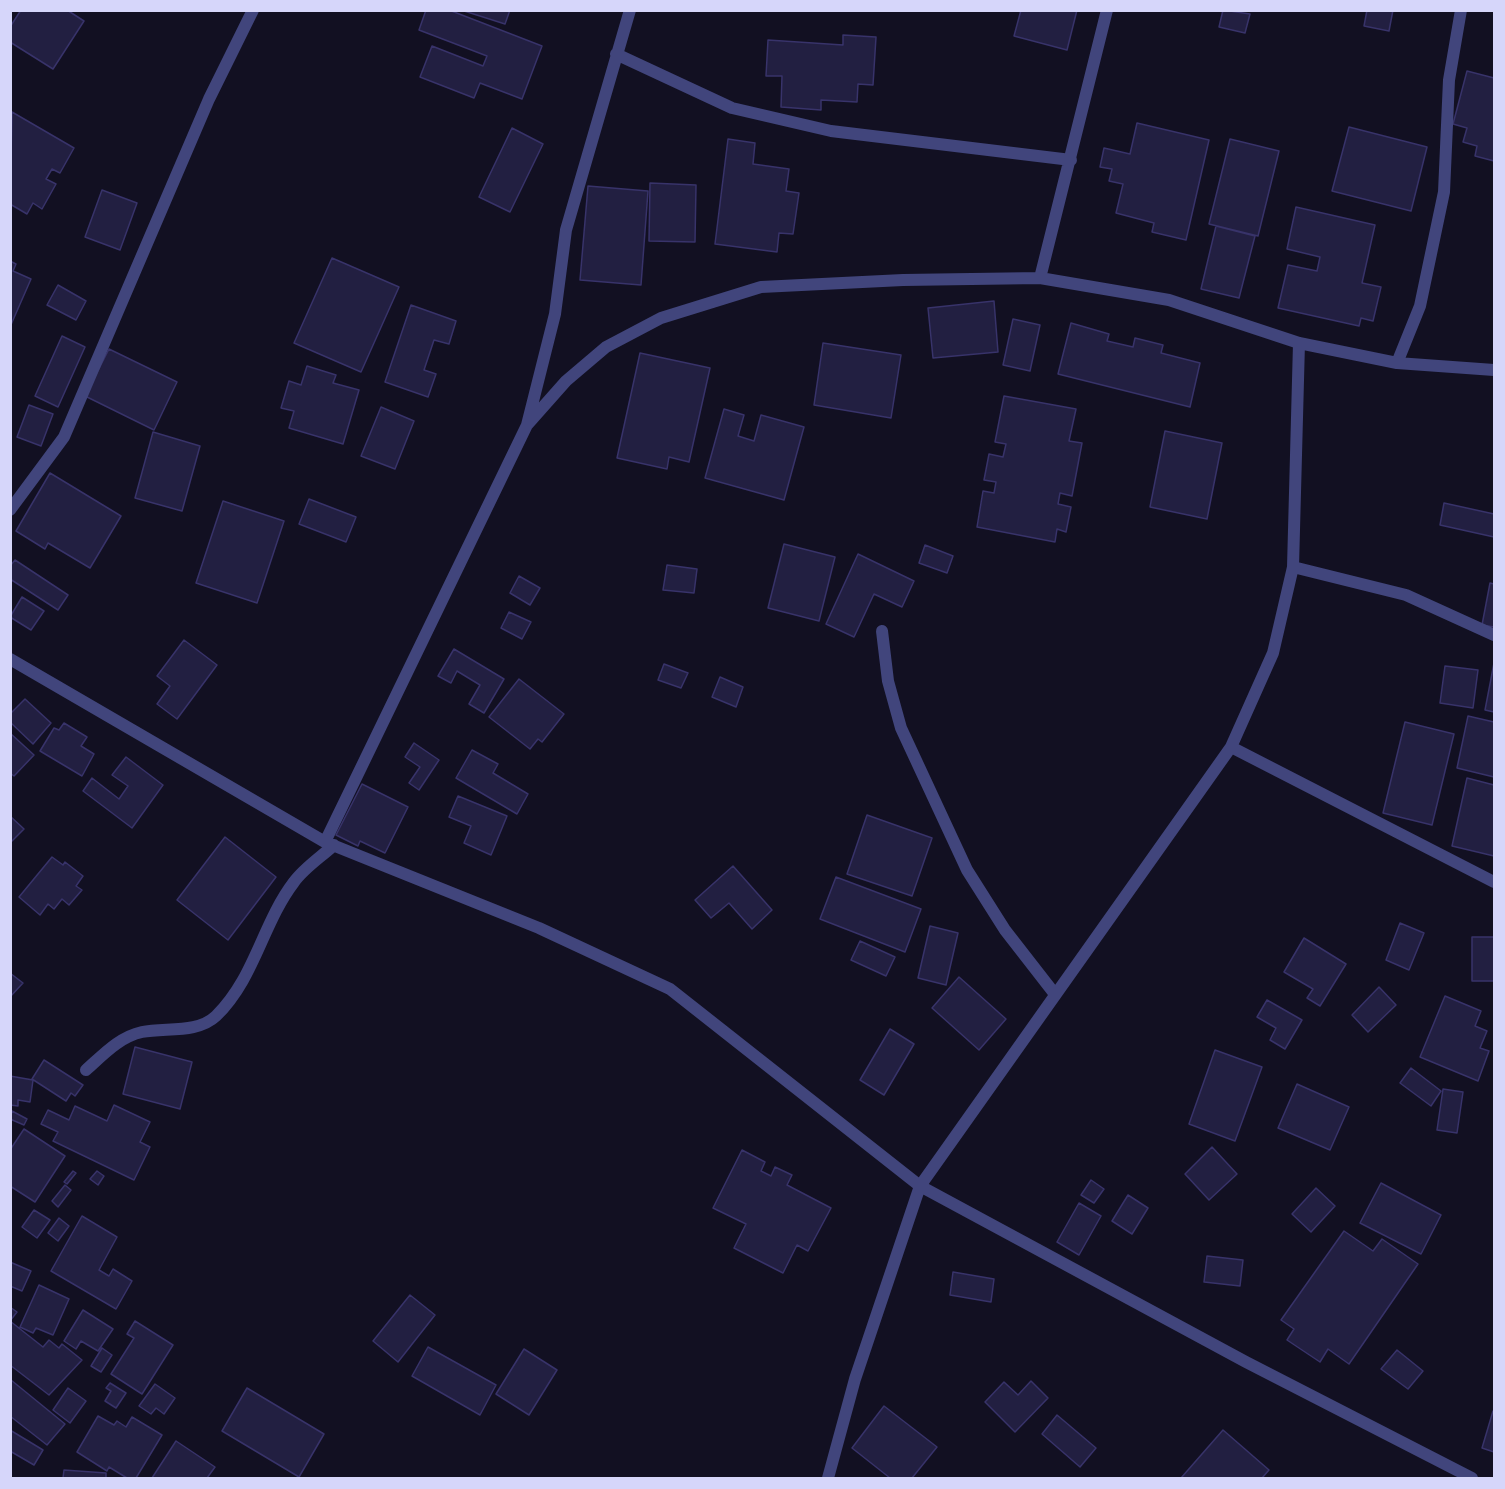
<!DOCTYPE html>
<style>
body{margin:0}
#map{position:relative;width:1505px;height:1489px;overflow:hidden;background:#121022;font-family:"Noto Sans",sans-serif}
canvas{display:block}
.frame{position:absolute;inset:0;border:12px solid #d6d6fa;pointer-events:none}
</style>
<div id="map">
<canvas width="1505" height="1489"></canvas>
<div class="frame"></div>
</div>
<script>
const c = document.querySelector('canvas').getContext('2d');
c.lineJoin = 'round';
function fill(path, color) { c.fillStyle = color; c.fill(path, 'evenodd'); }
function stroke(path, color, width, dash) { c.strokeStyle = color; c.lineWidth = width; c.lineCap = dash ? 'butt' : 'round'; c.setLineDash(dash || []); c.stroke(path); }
const building = new Path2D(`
 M21,10H67L84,21L53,69L10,42V27Z
 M426,10H449L542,46L522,99L480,83L474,98L420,77L432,46L483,66L487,56L419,30Z
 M461,10H510L505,24Z
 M1021,10H1077L1067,50L1014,36Z
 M1223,10L1250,14L1245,33L1219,27Z
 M1367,10H1393L1389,31L1364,26Z
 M843,35L876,37L873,85L858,84L857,102L821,100V110L781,107L782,76H766L768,40L843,45Z
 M1467,71L1494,78V161L1475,156L1477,146L1463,142L1467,128L1453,124Z
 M12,112L74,148L60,173L52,169L46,179L56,184L42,209L33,203L27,214L10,204Z
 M1137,123L1209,140L1186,240L1152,232L1154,223L1116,213L1123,184L1109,181L1112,169L1100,167L1104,148L1130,154Z
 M1349,127L1427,147L1411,211L1332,191Z
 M512,128L543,144L510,212L479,197Z
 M728,139L755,143L753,164L789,169L786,191L799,193L793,234L779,233L777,252L715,244Z
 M1230,139L1279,151L1258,236L1209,224Z
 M650,183L696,185L695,242L649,241Z
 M588,186L648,191L641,285L580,280Z
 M102,190L137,203L120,250L85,237Z
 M1296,207L1375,225L1362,283L1381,287L1373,321L1361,318L1359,326L1278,308L1288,265L1317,271L1320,257L1287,249Z
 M1216,226L1255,236L1239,298L1201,289Z
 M332,258L399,287L361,372L294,343Z
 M10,261L16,264L13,271L31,279L10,327Z
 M58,285L86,301L76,320L47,305Z
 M994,301L998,352L933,358L928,308Z
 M411,305L456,321L449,344L434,340L424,370L436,374L428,397L385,382Z
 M1013,319L1040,325L1030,371L1003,365Z
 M1071,323L1109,334L1107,341L1133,347L1135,338L1163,345L1161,353L1200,363L1190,407L1058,374Z
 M62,336L85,347L58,407L35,396Z
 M823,343L901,355L891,418L814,405Z
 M109,349L177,382L154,430L85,396Z
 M640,353L710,368L689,462L669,457L667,469L617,458Z
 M307,366L336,375L333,383L359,390L343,444L289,428L294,411L281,408L289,381L301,385Z
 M1004,396L1076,409L1069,441L1082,443L1072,496L1060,493L1058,504L1071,507L1066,532L1057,529L1055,542L977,527L983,491L994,493L996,482L984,480L989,454L1003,457L1006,444L995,442Z
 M29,405L53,414L41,446L17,437Z
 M381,407L414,421L395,469L361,456Z
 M724,409L744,415L738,436L754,441L761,415L804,427L784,500L705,478Z
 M1165,431L1222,443L1207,519L1150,507Z
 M153,432L200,446L182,511L135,498Z
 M50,473L121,516L90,568L48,543L45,549L16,531Z
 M309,499L356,517L346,542L299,524Z
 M223,501L284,521L257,603L196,583Z
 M1444,503L1494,514V537L1440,525Z
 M784,544L835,557L819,621L768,608Z
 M925,545L953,556L947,573L919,563Z
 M858,554L914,581L902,607L874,594L854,637L826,624Z
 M15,560L68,595L58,610L10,579V566Z
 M667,565L697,569L694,593L663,590Z
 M519,576L540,588L530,605L510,593Z
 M1490,583L1494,584V627L1482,625Z
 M22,597L44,611L31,630L10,617Z
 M509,612L531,622L522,639L501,628Z
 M184,640L217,665L177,719L157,704L170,686L157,676Z
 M454,649L504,679L484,713L469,704L480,685L457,671L451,683L438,676Z
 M1494,663V712L1485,710Z
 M664,664L688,673L681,688L658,680Z
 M1445,666L1478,670L1473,708L1440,703Z
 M720,677L743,687L736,707L712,697Z
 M519,679L564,714L542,742L538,739L530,749L489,717Z
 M25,699L51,723L33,744L10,722V714Z
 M1468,716L1494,722V777L1457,768Z
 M1405,722L1454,734L1432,825L1383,813Z
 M64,723L87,737L81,746L94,754L82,776L40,751L54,728L59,730Z
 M10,733L34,755L14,776L10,773Z
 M414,743L439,760L419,790L409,783L420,767L405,757Z
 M472,750L498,764L493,773L528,794L517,814L456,778Z
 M126,757L163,785L132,828L83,791L92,778L119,799L128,786L112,775Z
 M1467,778L1494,785V856L1452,846Z
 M362,784L408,807L385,853L360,841L358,846L336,835Z
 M458,796L507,816L491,855L464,843L471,826L449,817Z
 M867,815L932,838L912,896L847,874Z
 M10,816L24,829L10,843Z
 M225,837L276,877L228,940L177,900Z
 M52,857L63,865L65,862L83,876L76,886L82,890L69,905L62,899L54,909L48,904L40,915L19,897Z
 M733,866L772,910L752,929L729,903L711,918L695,900Z
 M836,877L921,909L905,952L820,919Z
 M1400,923L1424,933L1409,970L1386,960Z
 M930,926L958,933L946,985L918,978Z
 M1472,937H1494V981H1472Z
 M1304,938L1346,964L1320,1006L1307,998L1313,989L1284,972Z
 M860,941L895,957L886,976L851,960Z
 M10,973L23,983L10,997Z
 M959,977L1006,1019L979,1050L932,1008Z
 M1379,987L1396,1005L1368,1032L1352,1015Z
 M1445,996L1481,1011L1475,1026L1487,1031L1480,1048L1489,1051L1478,1081L1420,1057Z
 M1267,1000L1302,1020L1285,1049L1270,1040L1276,1028L1257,1017Z
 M890,1029L914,1044L884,1095L860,1080Z
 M135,1047L192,1062L180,1109L123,1094Z
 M1215,1050L1262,1067L1235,1141L1189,1124Z
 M44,1060L83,1085L75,1096L71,1093L66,1101L32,1079Z
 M1411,1068L1441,1091L1431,1106L1400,1083Z
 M10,1076L33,1080L30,1102L18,1100V1106L10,1105Z
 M1297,1084L1349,1107L1330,1150L1278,1128Z
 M1443,1089L1463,1092L1457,1133L1437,1130Z
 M114,1105L150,1122L140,1142L150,1147L134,1180L53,1141L58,1132L41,1124L48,1110L69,1120L75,1106L107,1121Z
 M12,1111L27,1119L24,1125L10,1119Z
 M24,1129L65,1156L35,1202L10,1186V1150Z
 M1212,1147L1237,1174L1209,1200L1185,1174Z
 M742,1150L765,1162L761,1171L771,1176L775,1167L792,1175L787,1185L831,1208L808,1251L797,1245L783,1273L734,1248L746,1224L713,1208Z
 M73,1171L76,1173L67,1184L64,1182Z
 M97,1171L104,1176L98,1185L90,1179Z
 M1091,1180L1104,1189L1094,1203L1081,1195Z
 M1381,1183L1441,1215L1421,1254L1360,1223Z
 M65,1185L71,1190L58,1207L52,1201Z
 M1316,1188L1335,1206L1311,1232L1292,1214Z
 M1128,1195L1148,1208L1132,1234L1112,1221Z
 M1079,1203L1101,1216L1079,1255L1057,1242Z
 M34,1210L50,1220L37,1238L22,1227Z
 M82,1216L117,1237L99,1270L109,1276L113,1269L132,1281L116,1309L51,1271Z
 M59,1218L69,1226L58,1241L48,1233Z
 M1344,1231L1373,1251L1382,1239L1418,1264L1349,1364L1328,1349L1320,1362L1287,1340L1294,1329L1281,1320Z
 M1207,1256L1243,1260L1240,1286L1204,1282Z
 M10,1262L31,1271L22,1291L10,1286Z
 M953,1272L994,1279L991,1302L950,1295Z
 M39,1285L69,1299L53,1335L36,1328L33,1333L20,1327Z
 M410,1295L435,1315L398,1362L373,1341Z
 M10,1307L17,1312L10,1321Z
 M83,1310L113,1329L98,1351L81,1341L76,1349L64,1341Z
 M10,1321L43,1347L49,1340L59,1348L62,1344L82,1360L49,1395L10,1365Z
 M135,1321L173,1345L142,1394L111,1374L134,1338L127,1334Z
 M428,1347L496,1385L480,1415L412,1376Z
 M102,1348L112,1355L101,1372L91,1366Z
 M524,1349L557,1370L529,1415L496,1394Z
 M1397,1350L1423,1371L1408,1389L1381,1369Z
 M11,1380L65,1424L47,1445L10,1416Z
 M1031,1381L1048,1398L1015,1432L985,1402L1004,1382L1018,1395Z
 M110,1383L126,1393L116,1408L105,1401L111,1391L106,1388Z
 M155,1384L175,1398L164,1414L156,1408L151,1414L139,1406Z
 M68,1388L86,1401L70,1423L53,1410Z
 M247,1388L324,1434L299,1477L222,1431Z
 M884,1406L937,1447L912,1478H890L852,1448Z
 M1493,1411H1494V1452L1482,1448Z
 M1057,1415L1096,1448L1080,1467L1042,1434Z
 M98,1416L114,1425L117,1421L126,1427L132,1417L162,1435L136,1478H127L109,1467L107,1471L77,1452Z
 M10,1430L43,1450L34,1465L10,1451Z
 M1223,1430L1269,1470L1262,1478H1181Z
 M176,1441L215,1467L207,1478H152Z
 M64,1470L106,1473V1478H63Z`);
fill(building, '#221f41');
stroke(building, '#38336a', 1.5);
stroke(new Path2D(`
 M616,54L732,108L831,131L1071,160
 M1040,278L1107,10
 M1397,363L1420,306L1444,192L1449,80L1461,10
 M527,425L566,381L606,347L661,318L761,287L903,280L1040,278L1169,300L1299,343L1397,363L1494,370
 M10,510L64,437L209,99L253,10
 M1293,567L1406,595L1494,635
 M882,631L888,681L901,728L967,870L1005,930L1054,993
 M10,659L325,842L539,928L670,989L920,1186L1246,1362L1472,1478
 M1231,747L1494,882
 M325,842L527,425L555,314L566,230L630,10
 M86,1070C103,1055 119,1037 142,1032C165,1027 197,1034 216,1016C255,978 262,924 294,882C304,868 321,857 334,845
 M828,1478L855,1379L920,1186L1231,747L1273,653L1293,567L1299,343`), '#41457c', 12);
</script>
